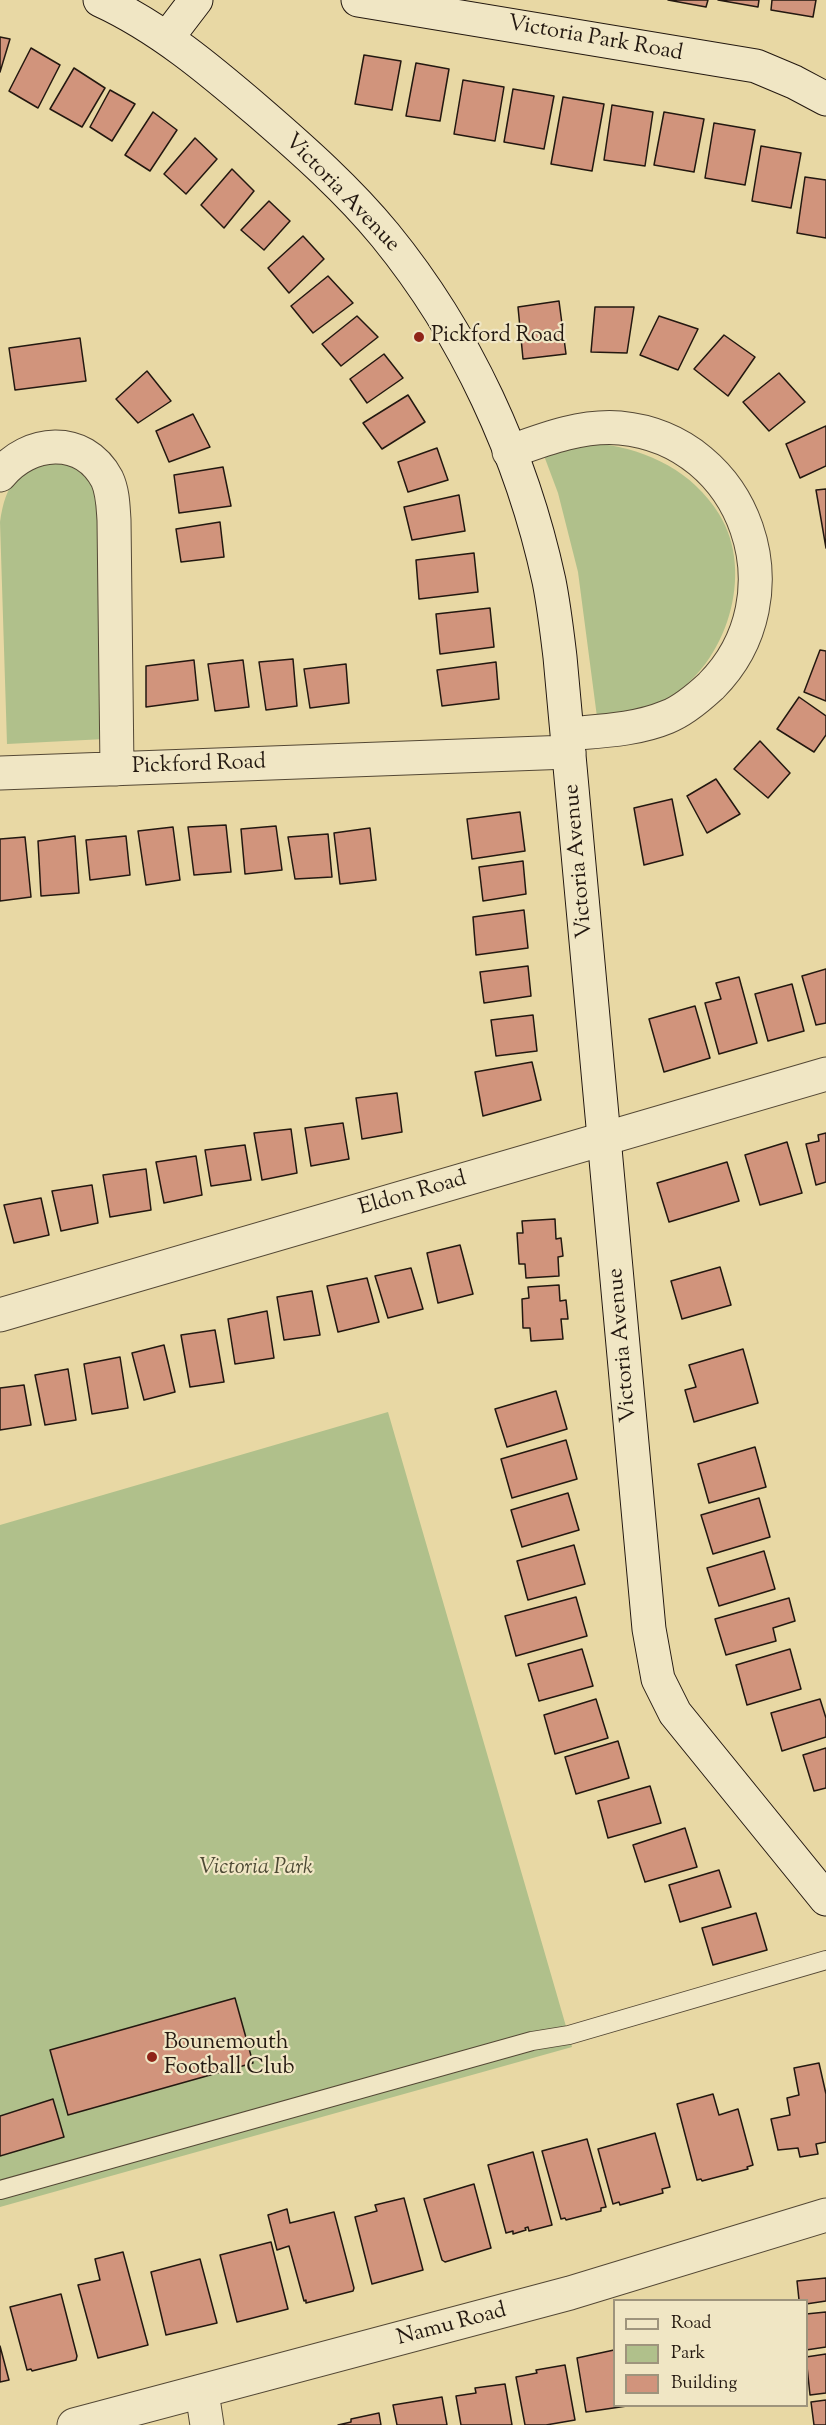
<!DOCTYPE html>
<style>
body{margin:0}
#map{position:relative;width:826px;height:2425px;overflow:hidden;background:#e8d8a4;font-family:"Sorts Mill Goudy",serif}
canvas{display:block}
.legend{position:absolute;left:613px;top:2299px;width:195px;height:108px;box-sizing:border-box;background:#f0e6c4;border:2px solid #9e947c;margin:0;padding:8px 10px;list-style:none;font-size:18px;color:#231810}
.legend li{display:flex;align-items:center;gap:12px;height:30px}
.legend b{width:30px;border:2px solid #9e947c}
</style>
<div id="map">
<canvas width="826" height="2425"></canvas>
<ul class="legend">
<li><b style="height:8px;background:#f0e6c4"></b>Road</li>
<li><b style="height:16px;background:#b0c08b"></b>Park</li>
<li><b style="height:16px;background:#d1947c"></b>Building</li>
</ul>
</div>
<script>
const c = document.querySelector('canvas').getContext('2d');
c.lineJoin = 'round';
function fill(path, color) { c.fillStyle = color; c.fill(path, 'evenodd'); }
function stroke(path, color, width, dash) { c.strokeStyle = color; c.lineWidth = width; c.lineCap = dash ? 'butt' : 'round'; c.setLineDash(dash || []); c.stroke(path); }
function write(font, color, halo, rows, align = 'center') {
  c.font = font + ' "Sorts Mill Goudy",serif'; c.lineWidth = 4.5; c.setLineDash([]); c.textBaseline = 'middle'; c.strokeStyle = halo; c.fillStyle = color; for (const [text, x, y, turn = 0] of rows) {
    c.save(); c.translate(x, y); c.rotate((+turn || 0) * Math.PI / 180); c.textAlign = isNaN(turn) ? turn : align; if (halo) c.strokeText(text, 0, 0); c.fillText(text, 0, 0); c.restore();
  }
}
fill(new Path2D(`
 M601,444C649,450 693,472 719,514C756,573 726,665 668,698C646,711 621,713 597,717L578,572L558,493L543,453L561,446Z
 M54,460L80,470L98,493L105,739L7,744L0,522C6,481 17,474 54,460Z
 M388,1412L572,2047L0,2207V1525Z`), '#b0c08b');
const building = new Path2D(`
 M668,0H708L706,7Z
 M718,0H759L758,7Z
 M772,0H816L813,17L771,10Z
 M0,37L10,39L0,72Z
 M31,48L60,65L38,108L9,91Z
 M364,55L401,61L392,110L355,104Z
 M416,63L449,69L440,121L406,116Z
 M74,68L105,88L82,127L50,109Z
 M463,80L504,87L495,141L454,134Z
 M513,89L554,96L544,149L504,142Z
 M110,90L135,104L112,141L90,127Z
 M563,97L604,104L592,171L551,164Z
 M612,105L653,112L645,166L604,160Z
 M153,112L177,130L150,171L125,155Z
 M664,112L704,119L694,172L654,165Z
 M714,123L755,130L745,185L705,178Z
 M195,138L217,159L186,194L164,174Z
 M761,146L801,153L791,208L752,201Z
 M232,169L254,191L224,228L201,205Z
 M805,177L826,180V238L797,233Z
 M269,201L290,221L264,250L241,230Z
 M303,236L324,259L289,293L268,268Z
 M328,276L353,303L313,333L291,306Z
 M559,301L566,354L523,359L518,307Z
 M595,307H634L627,353L591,352Z
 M357,316L378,337L341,366L322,344Z
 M659,316L698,329L678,370L640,355Z
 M724,335L755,357L728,396L694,369Z
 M80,338L86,381L15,390L9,348Z
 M384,354L403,378L367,403L350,379Z
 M147,371L171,401L138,423L116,399Z
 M779,373L805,402L769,431L743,402Z
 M408,395L425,422L382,449L363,423Z
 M193,414L210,447L169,462L156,431Z
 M826,426V466L800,478L786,444Z
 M437,448L448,480L408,492L398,462Z
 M223,467L231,506L179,513L174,475Z
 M826,489V548L816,490Z
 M459,495L465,531L412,540L404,507Z
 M220,522L224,557L181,562L176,529Z
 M474,553L478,592L419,599L416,560Z
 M490,608L494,647L440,654L436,614Z
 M820,650L826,651V701L804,692Z
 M293,659L297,706L266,710L259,662Z
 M194,660L198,700L146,707V666Z
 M243,660L249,707L215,711L208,664Z
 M496,662L499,699L442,706L437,670Z
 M346,664L349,703L310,708L304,669Z
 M799,697L826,716V735L814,752L777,729Z
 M760,741L790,773L768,798L734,769Z
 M716,779L740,814L707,833L687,796Z
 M672,799L683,855L644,865L634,808Z
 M520,812L525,851L472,859L467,819Z
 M226,825L231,872L194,875L188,827Z
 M276,826L282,870L245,874L241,829Z
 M173,827L180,880L146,885L138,831Z
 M370,828L376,880L340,884L334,833Z
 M328,834L332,877L295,879L288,837Z
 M75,836L79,893L41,896L38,841Z
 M126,836L130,875L90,880L86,840Z
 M25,837L31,897L0,901V839Z
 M523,861L526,894L483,901L479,867Z
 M524,910L528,948L476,955L473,917Z
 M528,966L531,996L484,1003L480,972Z
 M826,969V1023L816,1025L802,976Z
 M739,977L757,1043L719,1054L705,1003L721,999L716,983Z
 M792,984L804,1031L768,1041L755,994Z
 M695,1006L710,1058L664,1072L649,1019Z
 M533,1015L537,1051L496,1056L491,1020Z
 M532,1062L541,1100L483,1116L475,1072Z
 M397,1093L402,1132L362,1139L356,1098Z
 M343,1123L349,1159L311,1166L305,1128Z
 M291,1129L297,1173L262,1180L254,1133Z
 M826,1133V1182L816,1185L806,1144L819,1141L818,1135Z
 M787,1142L802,1193L760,1205L745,1155Z
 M245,1145L251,1180L211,1186L205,1150Z
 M196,1156L202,1195L164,1203L156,1162Z
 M727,1162L739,1201L669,1222L657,1183Z
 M146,1169L151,1210L110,1217L103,1175Z
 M92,1185L98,1223L61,1231L52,1191Z
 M41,1198L49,1235L14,1243L4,1205Z
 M555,1219L556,1239L561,1238L563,1256L558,1257L559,1276L526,1278L525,1264H519L517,1233H523L522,1221Z
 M460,1245L473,1294L438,1303L427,1253Z
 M720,1267L731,1305L682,1319L671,1281Z
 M411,1268L423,1309L388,1318L375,1276Z
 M367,1278L379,1322L338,1332L327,1286Z
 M559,1285L560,1301L566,1300L568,1319H561L563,1339L531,1341L530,1328H523L522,1299L529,1298L528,1287Z
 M312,1291L320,1335L284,1340L277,1297Z
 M267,1311L274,1358L235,1364L228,1319Z
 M215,1330L224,1382L190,1387L181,1335Z
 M164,1345L175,1392L144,1400L132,1353Z
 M743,1349L758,1403L694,1422L685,1390L696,1387L689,1365Z
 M120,1357L128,1408L92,1414L84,1364Z
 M68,1369L76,1420L45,1425L35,1375Z
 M24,1385L31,1425L0,1430V1388Z
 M556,1391L567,1429L507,1447L495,1409Z
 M566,1440L577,1479L512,1498L501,1459Z
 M755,1447L766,1487L709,1503L698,1464Z
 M568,1493L579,1530L522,1547L511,1510Z
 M759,1498L770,1537L713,1554L701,1515Z
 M574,1545L585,1584L528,1600L517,1561Z
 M764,1551L775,1589L719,1606L707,1568Z
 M576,1597L587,1636L516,1656L505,1616Z
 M789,1598L795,1621L773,1628L776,1641L726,1655L715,1619Z
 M582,1649L593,1686L539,1701L528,1664Z
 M790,1649L801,1689L747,1705L736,1665Z
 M596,1699L608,1738L555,1754L544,1715Z
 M820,1699L826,1718V1737L782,1751L771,1713Z
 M618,1741L629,1778L576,1794L565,1757Z
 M826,1748V1788L814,1791L803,1755Z
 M650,1786L661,1823L608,1838L598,1801Z
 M685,1828L697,1867L645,1882L633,1845Z
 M719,1870L731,1907L680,1922L669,1885Z
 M756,1913L767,1950L713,1965L702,1928Z
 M235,1998L253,2063L68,2115L50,2050Z
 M819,2063L826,2094V2142L816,2144L818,2154L800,2157L798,2148L778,2150L771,2119L790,2115L787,2098L799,2095L794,2068Z
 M713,2094L719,2115L738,2109L753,2165L747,2167L748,2169L702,2181L701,2179L697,2180L677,2104Z
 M53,2099L64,2137L0,2156V2116Z
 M655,2133L670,2187L662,2189L663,2193L620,2205L619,2202L613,2204L598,2149Z
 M587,2139L606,2207L601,2208V2211L566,2220L565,2218L561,2219L542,2151Z
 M533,2152L552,2225L529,2231L528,2227L525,2228L526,2230L513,2234V2231L506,2233L488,2165Z
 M474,2184L491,2248L445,2262L442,2260L424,2199Z
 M404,2198L423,2270L372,2284L355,2217L377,2211L375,2205Z
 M287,2209L290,2223L334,2212L354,2288L353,2291L306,2303V2300L304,2301L289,2246L277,2250L268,2215Z
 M271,2242L288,2309L237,2322L220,2255Z
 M123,2252L148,2345L98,2358L78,2285L100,2280L95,2259Z
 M200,2259L217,2323L166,2335L151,2272Z
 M826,2278V2301L806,2304V2300H799L797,2281Z
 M61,2294L77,2356L76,2360L32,2371L31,2369L27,2370L10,2307Z
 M826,2312V2347L806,2350V2314Z
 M0,2346L9,2380L0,2382Z
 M614,2350V2406H627L586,2412L577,2358Z
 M826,2354V2393L810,2395L806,2357Z
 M565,2365L575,2420L546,2425H525L516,2377L537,2373L536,2370Z
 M505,2384L512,2425H461L456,2396L476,2393L475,2388Z
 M442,2397L447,2425H397L393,2405Z
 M826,2400V2425H814L811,2402Z
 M379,2413L381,2425H338L351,2422V2419Z`);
fill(building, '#d1947c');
stroke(building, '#231810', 1.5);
const lane = new Path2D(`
 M0,2190L532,2041L569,2035L826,1960`);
const street = new Path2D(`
 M509,452C545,439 581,425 620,428C747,440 800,597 711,686C698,698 683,711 667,717C636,730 600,731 568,734
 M0,475C28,440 83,434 107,479C113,492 113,506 114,520L117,769
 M0,773L569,752
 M0,1315L826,1074
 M202,2392L207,2425
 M74,2425L570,2293L826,2215`);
const secondary = new Path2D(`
 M100,0C159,27 210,70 259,112C303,150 348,190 385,235C466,334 522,456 549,581C554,606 557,632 560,657L649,1629L658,1679L675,1713L826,1899
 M358,0L756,66L794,82L826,99
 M167,38L196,0`);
stroke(lane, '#544835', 20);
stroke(street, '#544835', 35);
stroke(secondary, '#231810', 35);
stroke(lane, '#f0e6c4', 18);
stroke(street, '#f0e6c4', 33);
stroke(secondary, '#f0e6c4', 33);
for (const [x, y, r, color] of [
 [419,337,6,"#8f2418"],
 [152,2057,6,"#8f2418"]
]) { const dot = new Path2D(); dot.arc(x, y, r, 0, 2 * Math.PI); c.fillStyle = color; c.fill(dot); stroke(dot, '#f0e6c4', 2); }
write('22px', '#231810', '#f0e6c4', [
 ["Victoria Park Road",595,40,10],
 ["Victoria Avenue",341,194,46],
 ["Pickford Road",199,766,-2],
 ["Victoria Avenue",580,861,-95],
 ["Eldon Road",413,1195,-16],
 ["Victoria Avenue",624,1345,-95],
 ["Namu Road",452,2326,-15]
]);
write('22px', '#231810', '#f0e6c4', [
 ["Pickford Road",431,337],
 ["Bounemouth",164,2044],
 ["Football Club",164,2069]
], 'left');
write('italic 22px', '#4d4a35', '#f0e6c4', [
 ["Victoria Park",256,1869]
]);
</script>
